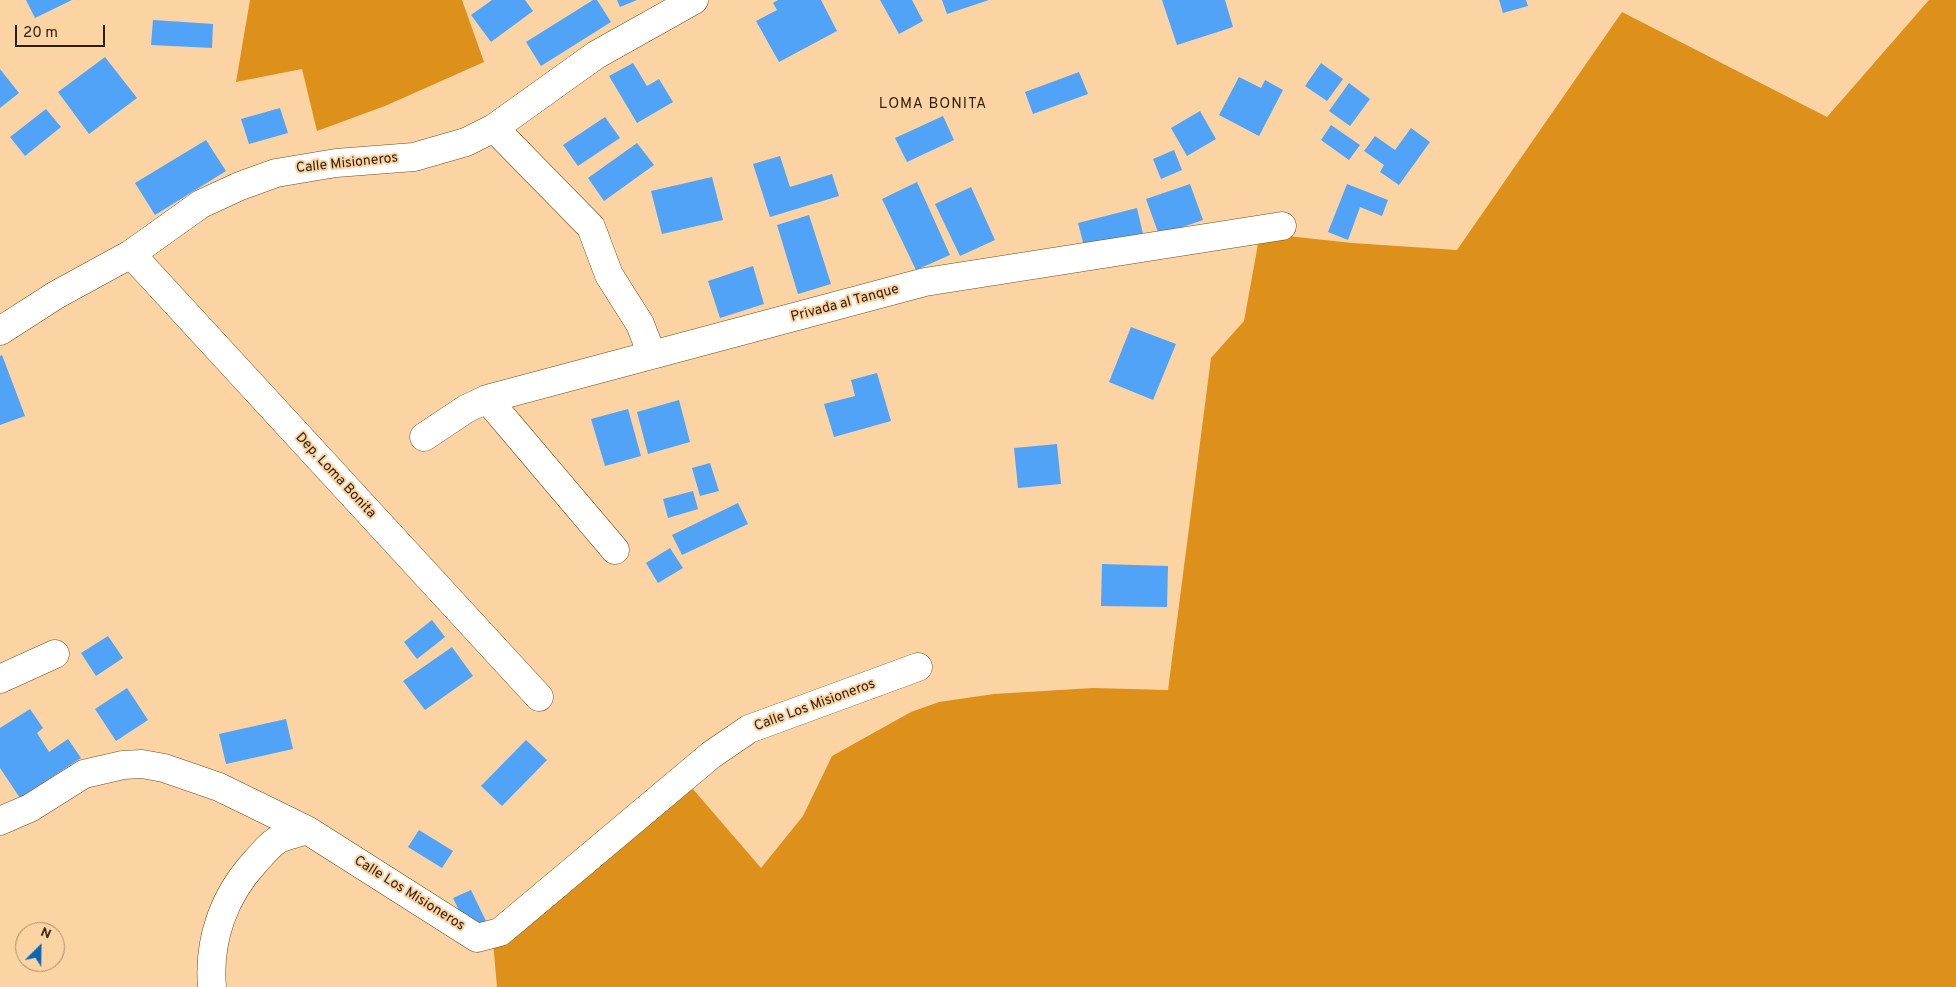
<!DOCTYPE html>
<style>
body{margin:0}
#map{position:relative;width:1956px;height:987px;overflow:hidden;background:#fcd3a3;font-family:Overpass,sans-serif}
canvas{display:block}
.north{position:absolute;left:15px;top:922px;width:50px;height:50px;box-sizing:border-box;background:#fcd3a3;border:1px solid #aa8b66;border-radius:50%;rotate:23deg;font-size:14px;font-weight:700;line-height:20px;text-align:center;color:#2e1f0b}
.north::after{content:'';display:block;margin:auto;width:18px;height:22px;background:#0967b4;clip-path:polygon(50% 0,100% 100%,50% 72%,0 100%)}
.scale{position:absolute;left:15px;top:25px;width:90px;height:22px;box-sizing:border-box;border:2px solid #2e1f0b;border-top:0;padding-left:6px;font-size:15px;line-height:18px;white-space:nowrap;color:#2e1f0b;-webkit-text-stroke:4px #fcd3a3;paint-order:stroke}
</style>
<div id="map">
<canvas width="1956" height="987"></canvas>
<div class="north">N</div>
<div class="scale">20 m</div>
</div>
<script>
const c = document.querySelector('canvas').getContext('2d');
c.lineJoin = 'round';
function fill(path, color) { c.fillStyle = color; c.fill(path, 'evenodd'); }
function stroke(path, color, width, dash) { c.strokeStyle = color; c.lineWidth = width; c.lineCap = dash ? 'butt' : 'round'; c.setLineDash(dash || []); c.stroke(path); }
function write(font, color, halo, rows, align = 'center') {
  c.font = font + ' Overpass,sans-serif'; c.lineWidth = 4; c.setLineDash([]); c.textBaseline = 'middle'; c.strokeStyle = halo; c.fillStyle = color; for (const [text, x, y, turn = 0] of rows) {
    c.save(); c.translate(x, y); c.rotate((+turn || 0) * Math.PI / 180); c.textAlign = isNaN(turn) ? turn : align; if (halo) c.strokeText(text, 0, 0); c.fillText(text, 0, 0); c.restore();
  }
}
fill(new Path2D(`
 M250,0H462L484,62L385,106L317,131L302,69L236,82Z
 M1929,0H1956V987H497L493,942L692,788L761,868L803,816L832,756L911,712L939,702L994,694L1093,688L1168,690L1211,358L1244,321L1260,233L1352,243L1457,250L1622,12L1827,117Z`), '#dd911b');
fill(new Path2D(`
 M26,0H72L35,18Z
 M492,0H525L533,11L491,42L471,15Z
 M593,0H597L611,22L541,66L526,42Z
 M617,0H637L620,7Z
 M778,0H821L837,31L779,62L756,21L777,10L773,3Z
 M880,0H912L923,21L899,34Z
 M942,0H989L947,14Z
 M1162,0H1225L1233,27L1177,45Z
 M1499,0H1526L1528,6L1503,13Z
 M153,20L213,24L212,48L151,45Z
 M105,57L137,98L89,134L58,92Z
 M633,63L647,86L659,79L673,102L637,123L609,76Z
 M1321,63L1343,79L1327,101L1305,86Z
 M0,69L19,93L0,108Z
 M1079,72L1088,94L1033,114L1025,92Z
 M1239,77L1261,88L1265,80L1283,90L1259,136L1219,115Z
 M1349,83L1370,99L1350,126L1329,111Z
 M280,108L288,133L249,144L241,119Z
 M46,109L61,127L25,156L10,137Z
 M1200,111L1216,139L1187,156L1171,128Z
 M943,116L954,140L907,162L895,138Z
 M605,117L620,138L578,166L563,145Z
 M1331,125L1360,145L1349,160L1321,140Z
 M1411,128L1430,142L1399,185L1380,172L1384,165L1364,151L1375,136L1395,150Z
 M206,140L226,171L155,215L135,183Z
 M637,143L654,165L604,201L588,178Z
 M1174,150L1182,170L1161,179L1153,159Z
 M780,156L790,187L832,174L839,196L770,217L753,164Z
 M712,177L723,220L662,234L651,191Z
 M917,182L950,255L916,270L882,199Z
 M1190,184L1203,220L1159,235L1146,199Z
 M1347,184L1388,200L1382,216L1360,207L1348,240L1328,232Z
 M971,187L995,240L960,256L935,204Z
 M1137,208L1143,234L1085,250L1078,223Z
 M809,215L831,284L798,294L777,225Z
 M753,266L764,304L720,318L708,281Z
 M1131,327L1176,344L1153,400L1109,382Z
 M2,355L25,416L0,425V356Z
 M877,373L891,421L834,437L824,404L855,396L851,380Z
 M679,400L690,442L648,454L637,412Z
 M628,409L641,456L605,466L591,419Z
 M1057,444L1061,484L1018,488L1014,448Z
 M710,463L719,491L700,496L692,468Z
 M693,491L698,509L668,518L663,499Z
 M738,503L748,524L682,555L672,535Z
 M670,548L683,568L658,583L646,563Z
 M1102,564L1168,566L1167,607L1101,606Z
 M432,620L445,637L417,659L404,642Z
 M108,636L123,658L96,676L81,653Z
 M452,647L473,676L425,710L403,681Z
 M127,688L148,720L116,741L95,709Z
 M30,709L43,728L37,733L49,752L68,739L81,758L20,798L0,768V728Z
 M286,719L293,749L226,764L219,734Z
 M526,740L547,760L502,806L481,786Z
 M419,830L453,851L442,868L408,847Z
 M471,890L486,921L468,929L453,898Z`), '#50a3f7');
const minor = new Path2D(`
 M494,128L591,227L609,275L640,324L652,355
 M131,254L539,697
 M0,331L56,295L131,254L201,204L240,186L276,173L336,163L414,157L466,142L494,128L596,55L694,0
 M487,399L615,550
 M424,437L466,409L487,399L925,282L1282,226
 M0,679L55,654
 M0,821L30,808L84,774L123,765L142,764L164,768L219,787L307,830L477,938L500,932L711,755L749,729L918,667
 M212,987C208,940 224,895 256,861C263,853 272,842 281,838C289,835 299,833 307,830`);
stroke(minor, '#6f4c1d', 29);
stroke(minor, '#fff', 28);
write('14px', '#2e1f0b', '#fcd3a3', [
 ["Calle Misioneros",347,164,-6],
 ["Privada al Tanque",845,304,-15],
 ["Dep. Loma Bonita",335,476,47],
 ["Calle Los Misioneros",815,706,-20],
 ["Calle Los Misioneros",409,894,32]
]);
c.letterSpacing = '1px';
write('15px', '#2e1f0b', '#fcd3a3', [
 ["LOMA BONITA",933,105]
]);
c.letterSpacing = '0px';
</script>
